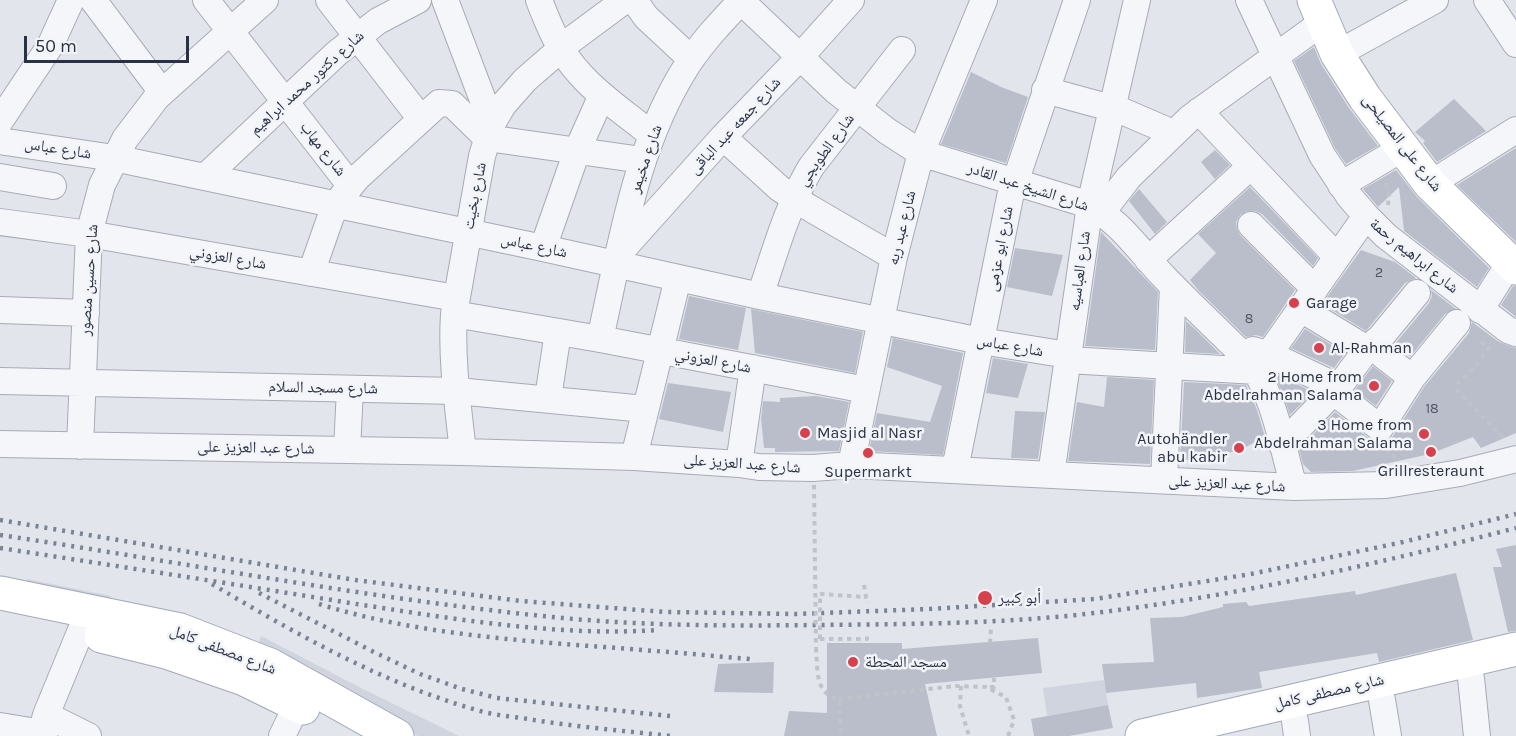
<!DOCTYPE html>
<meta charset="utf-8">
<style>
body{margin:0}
#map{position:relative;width:1516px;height:736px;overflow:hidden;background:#e2e5eb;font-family:Karla,sans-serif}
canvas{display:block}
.scale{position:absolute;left:24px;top:36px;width:165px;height:27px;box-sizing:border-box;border:3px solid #293145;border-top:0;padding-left:8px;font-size:18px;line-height:21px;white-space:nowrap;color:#293145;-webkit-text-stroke:4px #f2f4f8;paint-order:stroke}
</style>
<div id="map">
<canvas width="1516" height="736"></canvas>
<div class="scale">50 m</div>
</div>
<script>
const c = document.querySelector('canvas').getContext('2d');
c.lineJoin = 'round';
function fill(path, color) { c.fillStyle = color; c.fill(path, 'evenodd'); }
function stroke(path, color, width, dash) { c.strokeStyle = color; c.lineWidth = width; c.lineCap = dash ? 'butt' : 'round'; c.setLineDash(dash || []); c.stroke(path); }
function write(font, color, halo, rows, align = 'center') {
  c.font = font + ' Karla,"Noto Naskh Arabic",sans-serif'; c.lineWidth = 5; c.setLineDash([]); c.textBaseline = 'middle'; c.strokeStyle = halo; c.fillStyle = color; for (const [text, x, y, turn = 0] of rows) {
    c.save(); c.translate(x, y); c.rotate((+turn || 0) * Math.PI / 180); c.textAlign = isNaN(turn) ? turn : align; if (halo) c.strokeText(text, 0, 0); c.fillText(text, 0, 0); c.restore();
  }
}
fill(new Path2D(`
 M27,579L111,596L109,610L27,593Z
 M261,636L363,689L459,736H418L380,718L255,652Z
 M1104,680L1108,705L1047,716L1043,688Z`), '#d0d4de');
fill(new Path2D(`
 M1314,47L1321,64L1349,108L1378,146L1346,164L1335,148L1294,61Z
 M971,72L1001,87L1028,97L1006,163L941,144Z
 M1454,99L1486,131L1437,162L1423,143L1425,141L1415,132Z
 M1516,148V242L1457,185Z
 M1215,150L1230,165L1215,179L1201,162Z
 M1396,170L1417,197L1489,268L1477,287L1404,231L1399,187L1378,207L1363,189Z
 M1250,187L1318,258L1313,266L1262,214L1255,211H1247L1240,215L1236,222L1237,229L1240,235L1295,290L1263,337L1256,335L1246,337L1199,291L1190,280L1216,253L1198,234Z
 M1139,189L1167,222L1155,234L1129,201Z
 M1101,232L1158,292L1155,350L1085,346Z
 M1015,248L1063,255L1052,296L1007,287Z
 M1361,250L1395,262L1416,278L1405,283L1366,331L1322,304Z
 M1513,286H1516V317L1501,305Z
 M1431,290L1456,309L1445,314L1410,357L1394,345L1429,303L1432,296Z
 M689,296L746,308L738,350L679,339Z
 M751,309L863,332L855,373L755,353Z
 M1186,321L1196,330L1220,354L1185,352Z
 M1472,322L1499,342L1516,348V433L1481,448L1473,437L1430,454L1353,471L1311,472L1303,464L1299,449L1335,412L1371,440L1379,443L1387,441L1393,436L1424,387L1469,333Z
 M1305,329L1345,353L1334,368L1291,348Z
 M893,338L963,353L943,455L869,451L877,413L930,422L942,386L887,367Z
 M993,358L1028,364L1018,398L986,393Z
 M1373,366L1392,381L1376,406L1355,390Z
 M1274,373L1313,392L1290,415L1285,400Z
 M1107,377L1154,380L1150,464L1068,461L1077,402L1104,407Z
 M1184,382L1246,385L1257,410L1265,437L1238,451L1180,461Z
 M668,383L731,392L723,432L659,419Z
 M816,396L849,402L839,451L775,452V448H764L761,419L763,401L780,402V398Z
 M1015,411L1045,412L1038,459L1011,458Z
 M1516,545V631L1508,632L1493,567H1502L1496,549Z
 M1456,573L1473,640L1379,662L1377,653L1259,672L1262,688L1197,698L1196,683L1106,693L1102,664L1154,662L1150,618L1182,617L1223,607V604L1246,602L1249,606L1355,591L1356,595Z
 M1038,638L1042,673L925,684L937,736H784L789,711L827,713V643H902V649Z
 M774,662L773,693L714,692L718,664Z
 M1108,705L1113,728L1069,736H1034L1031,719Z`), '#b9beca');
const street = new Path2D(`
 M93,0L162,92
 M206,0L350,185
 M329,0L421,119
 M445,0L492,124
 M539,0C549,26 560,53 580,74C600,97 628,115 652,135
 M634,0L646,17L691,59
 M740,0L836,91L887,131L921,153L1083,203C1118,217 1139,251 1164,277C1192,306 1221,333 1249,361C1275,396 1282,446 1294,487
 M1249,0L1322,155L1349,196L1366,216L1386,236L1508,330L1516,333
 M1487,0L1516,44
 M1337,54L1435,0
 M1045,90L1122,111L1173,133
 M1199,111L1337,257
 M0,121L50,46L71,0
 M723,137L779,188L808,207L894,257
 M0,141L114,158L543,248L760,296L981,341L1068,355
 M0,177L53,186
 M205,177L337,53L378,21L418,0
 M1430,184L1516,130
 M1341,185L1403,148
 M1102,212L1129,177L1190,118L1323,22
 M0,222L89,234L456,298
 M1251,225L1315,289
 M543,248L577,151L602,95
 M622,250L723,137L800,57L851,0
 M1148,260L1251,166
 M311,273L331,216L343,195L357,178L439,103L452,104L487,138L642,160
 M760,296C775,252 787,207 811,167L902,50
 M1301,309L1367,349
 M0,310L86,313
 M1480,310L1504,272L1516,258
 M454,314L600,339L866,390
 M600,339C621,246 635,146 688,64C703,41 722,21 741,1
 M1371,346L1412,378
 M1253,350L1269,354L1338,387
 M1067,360L1257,371L1366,216
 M0,381L457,391L645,409
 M1334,392L1380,428L1412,378L1457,323
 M548,398L558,332
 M0,444L463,452L634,457L739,464L759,467L813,468L851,465L1294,487L1386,485L1460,473L1516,459
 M1282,445L1341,384L1367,349L1380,338L1417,293
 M80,446L89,234L102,185L125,139L157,97L265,0
 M347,450L350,389
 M463,452C458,406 451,359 454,314L482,156L492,124L503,105L525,80L571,40L625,0
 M634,457L678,278
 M739,464L753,368
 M851,465L894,257L921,153L984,0
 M955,469L1010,197L1077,0
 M1051,475L1090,205L1137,0
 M1164,480L1173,286
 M1471,678L1477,736
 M1382,700L1388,736
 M46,715L88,736
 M1295,721L1297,736
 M0,726L43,733
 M44,736L43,727L46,715L81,630
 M282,736L297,705`);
const secondary = new Path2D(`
 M1314,0L1337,54L1365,98L1403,148L1430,184L1516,268`);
const primary = new Path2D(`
 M0,593L180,630L270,665L397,736
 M101,636L166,652L244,679L303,708
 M1142,736L1516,649`);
stroke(street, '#a7abb6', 28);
stroke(secondary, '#a7abb6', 35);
stroke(primary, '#a1a8b8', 35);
stroke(new Path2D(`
 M1386,183L1389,195L1388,205
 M1481,342L1489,348L1474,368L1458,383L1457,390L1503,438
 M1386,449L1398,460
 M864,585L867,603
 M820,594L866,597
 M820,639H867V634
 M990,643L991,629
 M816,648C818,669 814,694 839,699L841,736
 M961,686L960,706L969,736
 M990,687H994V678
 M839,699L956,686L986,687L1006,697L1014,720L1008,736`), '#c0c3ca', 4, [4.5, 4.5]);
stroke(street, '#f5f6f9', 26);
stroke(secondary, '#fff', 33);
stroke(primary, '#fff', 33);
stroke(new Path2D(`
 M0,520L355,580L521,601L665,612L796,614L929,609L1095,599L1251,574L1403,542L1516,514
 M0,535C188,563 374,600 563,618C648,626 733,626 817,625C909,624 1002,624 1094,613C1237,596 1377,564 1516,528
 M0,548C117,566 233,584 350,603C448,618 558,637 657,630
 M212,584C298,635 387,686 484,712C500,716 518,717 534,720C579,727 625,731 671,736
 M259,593L374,652L420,674L462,689L497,698L670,716
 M319,604C402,630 489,638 576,645C634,649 692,654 750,659`), '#7a8396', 4.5, [3, 6]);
stroke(new Path2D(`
 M814,485L816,648
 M820,639V594`), '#c0c3ca', 4, [4.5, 4.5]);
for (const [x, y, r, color] of [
 [1294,303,6,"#d7404d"],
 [1319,348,6,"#d7404d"],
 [1374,386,6,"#d7404d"],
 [805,433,6,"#d7404d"],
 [1424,434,6,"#d7404d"],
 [1239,448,6,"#d7404d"],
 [1431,452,6,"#d7404d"],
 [868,453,6,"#d7404d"],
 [985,598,8,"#d7404d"],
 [853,662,6,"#d7404d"]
]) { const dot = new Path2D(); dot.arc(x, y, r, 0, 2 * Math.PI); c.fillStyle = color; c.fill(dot); stroke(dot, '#f2f4f8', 2); }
write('14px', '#4d5466', null, [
 ["2",1379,273],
 ["8",1249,319],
 ["18",1432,409]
]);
write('16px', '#293145', '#f2f4f8', [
 ["شارع دكتور محمد ابراهيم",307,83,-42],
 ["شارع جمعه عبد الباقى",735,126,-47],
 ["شارع على المصيلحى",1402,143,52],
 ["شارع عباس",58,149,9],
 ["شارع مهاب",323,149,52],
 ["شارع الطوبجي",826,150,-54],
 ["شارع مخيمر",646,159,-71],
 ["شارع الشيخ عبد القادر",1028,187,18],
 ["شارع بخيت",475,196,-79],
 ["شارع عبد ربه",902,228,-76],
 ["شارع عباس",534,246,12],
 ["شارع ابو عزمى",1000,249,-79],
 ["شارع ابراهيم رحمة",1414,256,39],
 ["شارع العزوني",228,258,10],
 ["شارع العباسيه",1080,271,-82],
 ["شارع حسين منصور",89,280,-86],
 ["شارع عباس",1010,346,10],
 ["شارع العزوني",713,361,11],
 ["شارع مسجد السلام",323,388,1],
 ["شارع عبد العزيز على",256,448,1],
 ["شارع عبد العزيز على",742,464,4],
 ["شارع عبد العزيز على",1227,484,3],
 ["شارع مصطفى كامل",223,650,21],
 ["شارع مصطفى كامل",1329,692,-13]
]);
write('16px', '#293145', '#f2f4f8', [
 ["Garage",1306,303],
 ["Al-Rahman",1331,348],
 ["2 Home from",1362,377,"right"],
 ["Abdelrahman Salama",1362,395,"right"],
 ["3 Home from",1412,425,"right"],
 ["Abdelrahman Salama",1412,443,"right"],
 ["Masjid al Nasr",817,433],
 ["Autohändler",1227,439,"right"],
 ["abu kabir",1227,457,"right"],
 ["Grillresteraunt",1431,471,"center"],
 ["Supermarkt",868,472,"center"],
 ["أبو كبير",998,598],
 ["مسجد المحطة",865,662]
], 'left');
</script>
